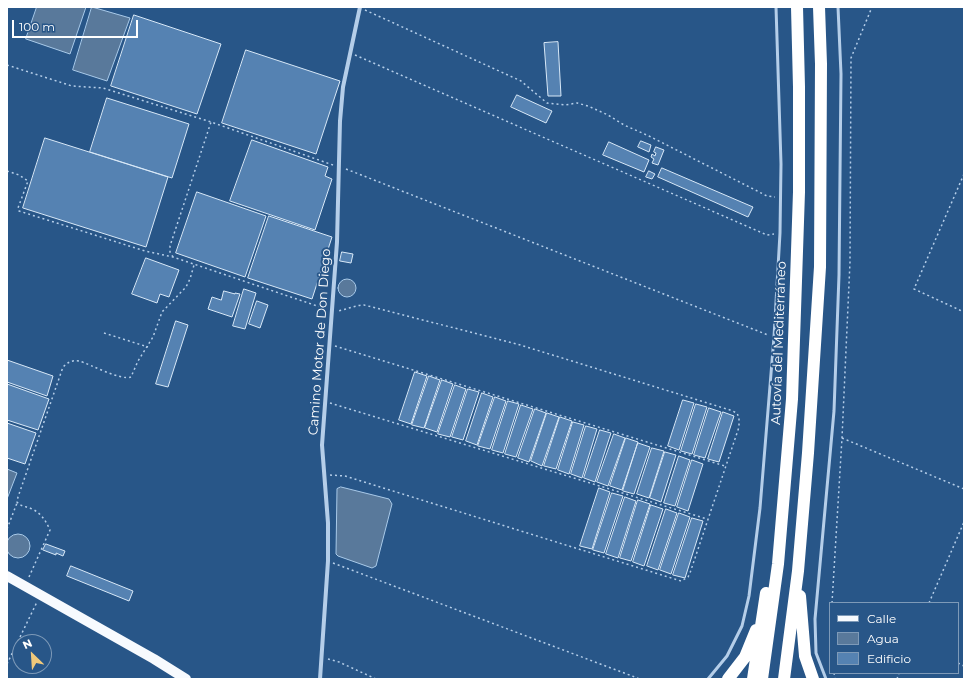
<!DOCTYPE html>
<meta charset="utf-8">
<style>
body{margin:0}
#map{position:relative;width:971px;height:686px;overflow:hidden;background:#285688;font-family:Montserrat,sans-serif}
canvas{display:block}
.frame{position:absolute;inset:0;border:8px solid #fff;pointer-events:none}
.legend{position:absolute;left:829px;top:602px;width:130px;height:72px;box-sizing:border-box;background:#285688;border:1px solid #7e9ab8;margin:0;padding:5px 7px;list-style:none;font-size:12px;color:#fff}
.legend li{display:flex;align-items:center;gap:8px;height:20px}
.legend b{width:20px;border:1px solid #7e9ab8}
.north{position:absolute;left:12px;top:634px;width:40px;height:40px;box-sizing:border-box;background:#285688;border:1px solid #7e9ab8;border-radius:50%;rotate:335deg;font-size:11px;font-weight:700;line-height:16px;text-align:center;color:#fff}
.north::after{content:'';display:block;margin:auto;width:14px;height:18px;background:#f0c97b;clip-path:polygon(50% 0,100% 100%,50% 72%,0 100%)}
.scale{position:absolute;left:12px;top:20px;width:126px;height:18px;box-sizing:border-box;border:2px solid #fff;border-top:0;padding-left:5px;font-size:12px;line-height:14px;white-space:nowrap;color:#fff;-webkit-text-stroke:3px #285688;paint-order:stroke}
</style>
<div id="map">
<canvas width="971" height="686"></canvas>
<div class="frame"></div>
<ul class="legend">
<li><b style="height:5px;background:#f7fafe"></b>Calle</li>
<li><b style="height:11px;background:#59799b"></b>Agua</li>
<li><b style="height:11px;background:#5582b2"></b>Edificio</li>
</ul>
<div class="north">N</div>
<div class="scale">100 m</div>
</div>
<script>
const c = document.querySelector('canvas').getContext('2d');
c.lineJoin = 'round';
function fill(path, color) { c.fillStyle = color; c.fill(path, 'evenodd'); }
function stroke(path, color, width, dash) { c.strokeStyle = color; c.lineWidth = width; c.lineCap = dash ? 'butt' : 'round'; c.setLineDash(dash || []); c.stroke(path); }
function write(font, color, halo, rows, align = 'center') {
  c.font = font + ' Montserrat,sans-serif'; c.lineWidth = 4; c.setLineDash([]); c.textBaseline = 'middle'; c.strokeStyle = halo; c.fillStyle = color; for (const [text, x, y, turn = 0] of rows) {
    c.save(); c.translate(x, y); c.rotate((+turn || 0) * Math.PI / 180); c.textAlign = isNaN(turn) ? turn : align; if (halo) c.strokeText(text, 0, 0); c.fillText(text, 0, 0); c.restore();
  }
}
const water = new Path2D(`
 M37,7H86L70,54L26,39Z
 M92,7L130,18L107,81L73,70Z
 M338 288a9 9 0 1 1 18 0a9 9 0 1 1-18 0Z
 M7,469L17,473L7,499Z
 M341,487L389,499L392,504L376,566L372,568L338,556L336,554L337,489Z
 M6 546a12 12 0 1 1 24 0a12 12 0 1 1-24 0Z`);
fill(water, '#59799b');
stroke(water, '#a9cae9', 1);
const building = new Path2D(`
 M134,15L221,44L197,114L111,86Z
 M558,42L561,96H548L544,43Z
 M246,50L340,81L316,154L222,123Z
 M517,95L552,111L546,123L511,107Z
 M107,98L189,124L172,178L90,152Z
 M45,138L168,177L146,247L23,208Z
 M252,140L328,167L325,176L332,179L315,230L230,201Z
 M641,141L651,145L649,152L638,147Z
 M609,142L649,160L644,172L603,155Z
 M656,147L664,150L658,165L652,163L654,159L651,157L652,154L655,156L656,153L654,152Z
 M662,168L753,207L748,217L658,177Z
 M649,171L655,174L652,179L646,177Z
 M197,192L266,216L245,277L176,253Z
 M269,216L332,237L312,299L248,278Z
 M342,252L353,254L351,263L340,261Z
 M146,258L179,270L169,297L160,294L157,303L132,294Z
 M244,289L256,293L245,329L233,326Z
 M224,291L235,294V293L240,294L232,317L208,309L212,297L221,300Z
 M257,301L268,305L260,328L249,324Z
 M176,321L188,325L168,387L156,384Z
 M7,360L53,376L47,396L7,382Z
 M415,372L427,376L411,424L399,420Z
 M429,376L440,380L424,428L412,425Z
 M442,380L453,384L437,432L425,428Z
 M7,384L49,399L38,430L7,420Z
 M455,385L466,389L450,437L438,434Z
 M468,389L479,392L463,440L452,437Z
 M482,393L493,397L477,445L466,441Z
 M495,397L506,401L490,449L478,446Z
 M683,400L694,403L679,450L668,446Z
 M508,401L519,404L503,453L492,450Z
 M696,404L707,407L692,454L681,451Z
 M521,405L533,409L516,457L505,454Z
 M709,408L721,412L705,458L694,455Z
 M535,409L546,413L529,462L518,458Z
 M723,412L734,416L719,462L708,459Z
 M547,413L559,417L542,466L531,461Z
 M560,417L572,421L556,469L544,466Z
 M573,422L584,425L569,474L558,470Z
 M7,423L36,433L25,464L7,458Z
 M586,426L597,429L582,478L571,474Z
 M600,430L611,433L595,482L584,478Z
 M614,434L625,438L608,486L597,482Z
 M626,438L638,442L622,490L610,486Z
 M638,443L650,447L634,494L623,491Z
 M652,448L664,451L649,498L637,494Z
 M665,452L676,455L661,502L650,498Z
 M679,456L690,460L675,506L664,503Z
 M692,460L703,464L688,511L677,507Z
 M599,488L610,492L592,549L580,546Z
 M612,493L623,496L604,553L593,550Z
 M625,497L636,501L618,558L606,554Z
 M638,500L650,504L631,561L620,558Z
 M651,505L663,509L644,566L633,562Z
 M666,509L677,513L658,570L647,566Z
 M679,513L690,517L671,574L660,570Z
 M692,518L703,521L685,578L673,575Z
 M46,544L65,551L63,556L56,553V555L43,550Z
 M71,566L133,591L129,601L67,576Z`);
fill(building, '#5582b2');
stroke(building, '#d8e8f7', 1);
stroke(new Path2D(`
 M365,10L521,81L547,103L565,105L577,103L588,106L608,115L624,125L649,136L767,196L775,197
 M355,55L767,235L774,234
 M7,65L72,86L103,88L211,122L333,165
 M346,169L768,335
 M7,171L19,175L28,181L18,208L19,211L145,251L173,257L326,309
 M964,174L914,289L964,312
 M173,257L170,252V246L211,122
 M104,333L148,347
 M335,346L725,466
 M330,403L707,519
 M842,438L964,489
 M330,475L345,476L681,581L688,577L690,573L739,427V418L737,413L730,410L517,344L364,305C355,305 346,310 337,311
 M7,529L17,503
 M333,563L640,679
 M29,577L50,530C46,521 41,513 32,509C26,506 21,507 17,502L18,497L63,367C68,362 72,360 79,361C90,364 121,381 131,377L138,361L153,337L162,312L186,287L190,279L194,265
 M832,603L842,438L850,262L851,58L872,7
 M929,603L964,522
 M328,659L339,662L376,679
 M958,663L964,666
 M7,664L37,602
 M834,673L835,679
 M897,679L899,673`), '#b5cee9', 1.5, [2, 3]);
stroke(new Path2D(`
 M708,679L727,656L742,626L749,596L760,508L774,337L780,233L781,164L776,7
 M826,679L816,653L815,619L834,411L839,275L841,74L838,7`), '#b5cee9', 3);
stroke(new Path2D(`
 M320,679L328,561V523L322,445L337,242L340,121L343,87L360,7`), '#b5cee9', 4);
stroke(new Path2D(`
 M7,576L154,659L186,679`), '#f7fafe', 10);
stroke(new Path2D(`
 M800,596L805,656L813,679
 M728,679L745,657L756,630
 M753,679L766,593
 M762,679L778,564L792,399L799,192V87L797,7
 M784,679L798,571L808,453L820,267L821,64L819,7`), '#fff', 12);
write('13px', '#fff', '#285688', [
 ["Camino Motor de Don Diego",320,342,-86],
 ["Autovía del Mediterráneo",779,343,-88]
]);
</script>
